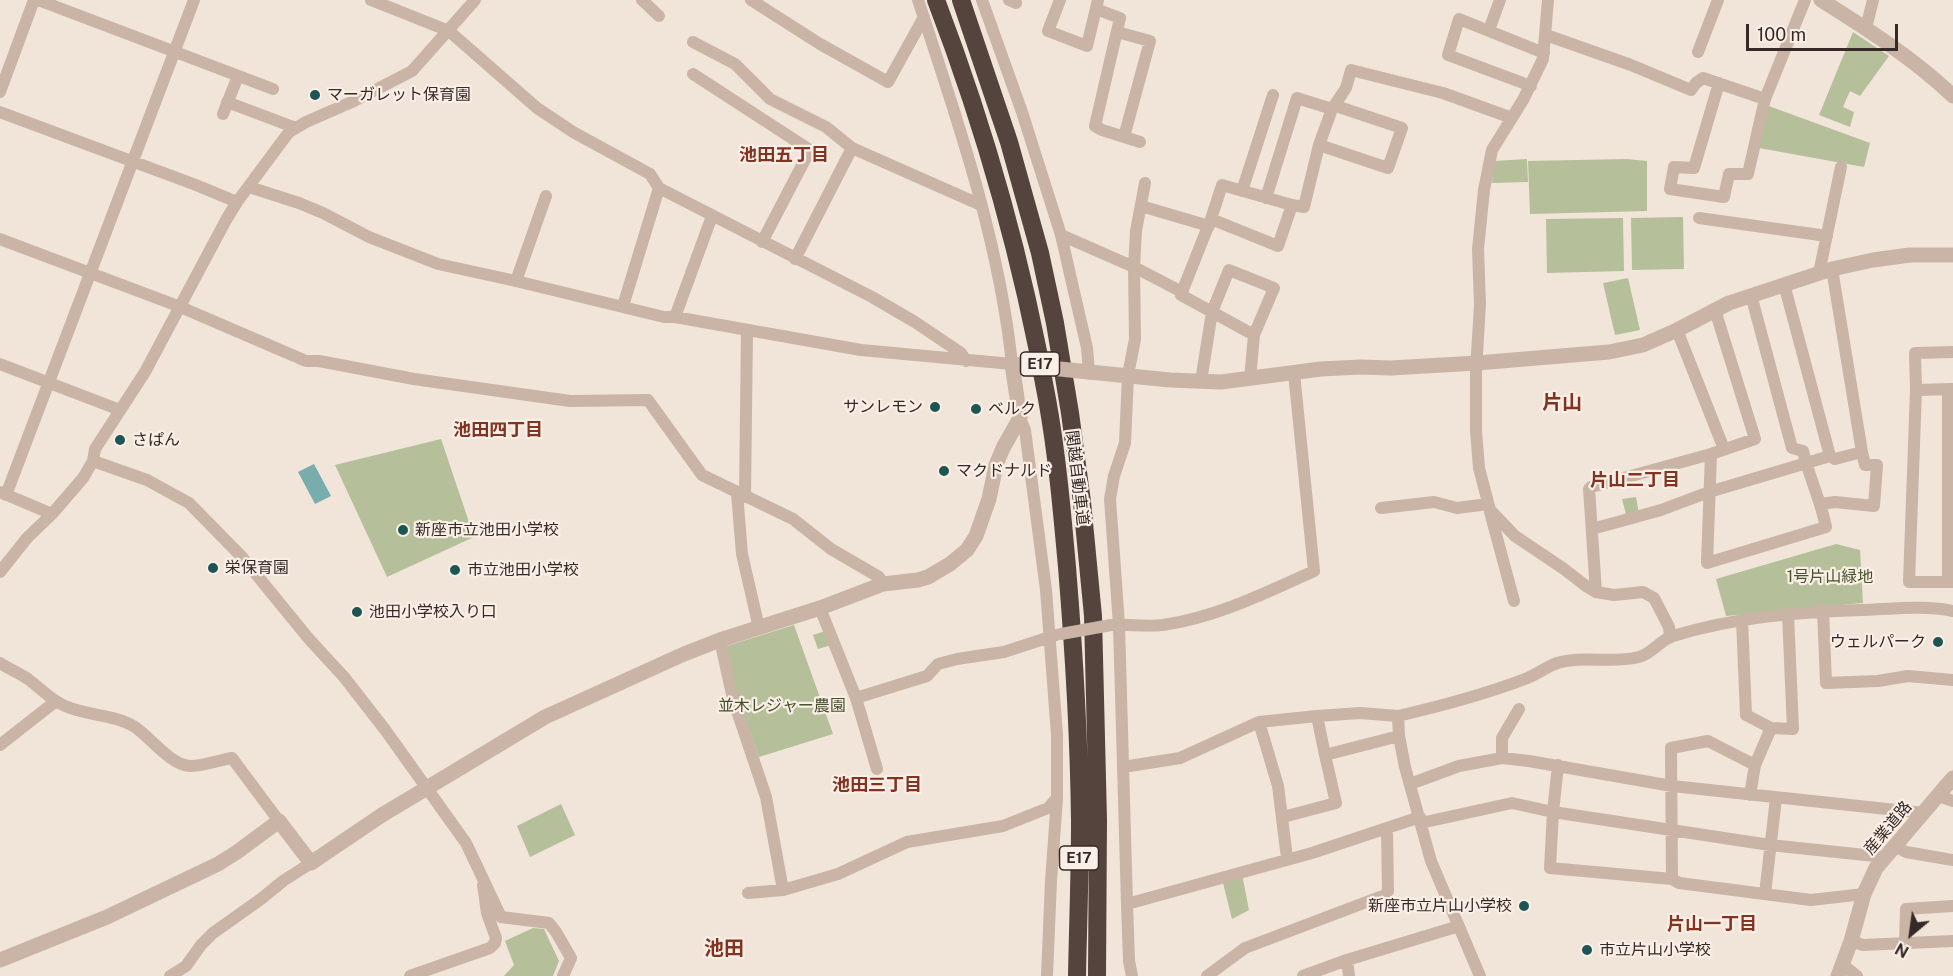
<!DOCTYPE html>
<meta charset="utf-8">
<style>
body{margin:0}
#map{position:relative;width:1953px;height:976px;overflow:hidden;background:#f1e4d9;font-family:"Public Sans",sans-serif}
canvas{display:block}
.north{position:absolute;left:1881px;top:904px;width:60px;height:60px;-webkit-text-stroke:4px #f9efe6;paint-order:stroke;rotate:209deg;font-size:16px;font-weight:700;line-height:24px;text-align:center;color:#352a27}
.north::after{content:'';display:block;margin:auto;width:21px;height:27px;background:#352a27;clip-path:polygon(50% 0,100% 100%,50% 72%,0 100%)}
.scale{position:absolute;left:1746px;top:24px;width:152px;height:27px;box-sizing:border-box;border:3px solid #352a27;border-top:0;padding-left:8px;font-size:18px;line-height:21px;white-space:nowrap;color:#352a27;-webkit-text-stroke:4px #f9efe6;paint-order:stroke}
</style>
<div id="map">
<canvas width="1953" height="976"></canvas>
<div class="north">N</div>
<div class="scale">100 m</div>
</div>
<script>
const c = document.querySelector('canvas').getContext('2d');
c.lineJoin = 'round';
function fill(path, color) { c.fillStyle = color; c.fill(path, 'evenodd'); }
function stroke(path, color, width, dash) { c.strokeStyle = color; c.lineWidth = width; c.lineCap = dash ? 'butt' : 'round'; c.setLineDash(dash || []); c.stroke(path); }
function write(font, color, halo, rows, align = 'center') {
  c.font = font + ' "Public Sans","Noto Sans JP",sans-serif'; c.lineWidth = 4.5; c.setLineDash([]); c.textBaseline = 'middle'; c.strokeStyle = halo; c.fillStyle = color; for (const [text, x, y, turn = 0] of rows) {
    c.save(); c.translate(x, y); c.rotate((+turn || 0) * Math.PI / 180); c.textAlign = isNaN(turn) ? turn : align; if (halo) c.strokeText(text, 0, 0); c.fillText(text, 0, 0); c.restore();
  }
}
fill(new Path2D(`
 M1853,32L1889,56L1860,96L1850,91L1843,107L1854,112L1850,127L1819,115Z
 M1766,105L1870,143L1864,167L1759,148Z
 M1527,159L1528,182L1492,183L1494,161Z
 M1627,159L1647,161V211L1530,214L1528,161Z
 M1683,217L1684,269L1632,270L1631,218Z
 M1623,218L1624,271L1547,273L1546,219Z
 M1628,278L1640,330L1615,335L1603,283Z
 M441,439L474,537L387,577L335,465Z
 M1636,497L1639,514L1627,518L1622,499Z
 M1836,544L1860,550L1863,603L1726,616L1716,579Z
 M794,625L833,734L759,757L737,695L727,646Z
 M825,631L831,645L818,649L813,635Z
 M561,804L575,835L530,857L517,826Z
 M1242,874L1249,910L1232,919L1222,879Z
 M533,928L544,929L559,961L553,976H504L514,965L505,941Z`), '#b5bf9a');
fill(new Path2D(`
 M314,464L331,496L315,504L298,472Z`), '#79adad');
stroke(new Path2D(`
 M38,0L273,89
 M371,0L449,31L537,108L573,132L650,174L659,188L872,297L915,322L961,353L966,361
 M642,0L659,16
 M751,0L820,44L888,82L924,17
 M982,0L1022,112L1061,235L1087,348L1089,372
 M1009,0L1016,3
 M1060,0L1048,31L1087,46L1098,0
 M1548,0L1543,59L1523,100L1492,150L1484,190L1478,249L1480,304L1476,371V431L1479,468L1490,510L1515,536L1564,569L1586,586L1596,592L1614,595L1643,592L1654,598L1669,627L1670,637
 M1096,9L1120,18L1095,126L1102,130L1140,142
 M1866,28L1873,0
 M1489,30L1500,0
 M1117,32L1150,41L1124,137
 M1546,35L1631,65L1691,90L1696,83L1703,78L1765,99
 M693,42L735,64L770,99L826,127L852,148L981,205
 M1698,52L1718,0
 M693,74L810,150L762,242
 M1719,83L1694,168L1674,167L1670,189L1724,197L1729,174H1748L1765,99L1805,0
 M1531,86L1448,55L1459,19L1544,53
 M0,92L34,0
 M227,102L296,128
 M0,112L196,185L237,202
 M223,114L238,76
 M1319,145L1388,168L1402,128L1336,106
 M249,187L299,203L323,213L369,237L438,264L516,281L664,317H675L861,350L1012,364C999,239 957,119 918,0
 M1242,191L1273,95
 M1266,198L1297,98L1332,109
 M1141,206L1209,226
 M1699,218L1827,236
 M1211,219L1222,185L1292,205
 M1061,235L1134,267L1182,292
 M0,239L178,306L306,361H319L414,379L570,401L648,400L702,475L793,519L831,549L879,577L883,584
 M795,259L852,148
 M1819,273L1841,167
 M516,281L546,196
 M1784,284L1830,456
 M623,306L659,188
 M675,317L712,216
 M1677,330L1724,449
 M1953,352L1915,353L1916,390L1909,582H1953
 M0,364L120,410
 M1250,379L1254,335L1181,295L1182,292L1211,219L1278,246L1292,205L1304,207L1319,145L1332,109L1346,88L1351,70L1443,93L1512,118
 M1201,381L1212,312L1229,270L1274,288L1254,335
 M1916,390L1953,389
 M1020,418L1025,430L1046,590L1057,735V798L1051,881L1047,976
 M1711,454L1707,563L1826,527C1821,501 1809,477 1803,451L1792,448L1751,295
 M93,461L147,480L189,503L242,557L309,639L344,677L386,731L466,843L501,917L549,923L556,932L571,958L563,976
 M0,492L52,514
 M737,493L742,554L759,628
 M6,495L194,0
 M745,497L747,330
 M1821,504L1835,502L1874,506L1877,465H1865L1862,452
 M1381,508L1434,502L1457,508L1488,504
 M1490,512L1514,601
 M1592,529L1661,510L1709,492L1830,456L1835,459L1862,452L1832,269
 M0,572L27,538L52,514L83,478L93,461L95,449L145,372L226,220L237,202L289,132L306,122L354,101L412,71L475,0
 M1948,582V389
 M1596,592L1589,489L1591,487L1711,454L1755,439L1715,310
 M820,608L856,698L877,769
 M1823,610L1826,683L1878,681L1908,676L1953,680
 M1742,620L1746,715L1771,728L1793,729L1788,614
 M1112,625C1129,624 1146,627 1163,625C1217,617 1265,593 1314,571L1294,373
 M720,640L733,699L766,797L783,890
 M0,663C9,669 19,673 28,679C40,688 51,700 65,706C88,716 114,714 135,727C150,737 171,766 191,766C204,766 219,760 232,758L279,821
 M856,698L927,676L938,664L957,659L1004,652L1056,635
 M1317,716L1360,713L1398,716
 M1259,722L1317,716L1325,755
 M0,745L56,701
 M1502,758V738L1519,709
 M1755,765L1708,741L1671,748L1672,879L1679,883L1811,900L1864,894
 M1123,767L1180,758L1259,722L1278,786L1287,858
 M1410,784L1459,766L1502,758L1529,761L1672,786L1924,813
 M1750,795L1755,765L1771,728
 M1939,796L1953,801
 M1283,817L1336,803L1325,755L1399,736
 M1421,823L1512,803L1553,812L1558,765
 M1894,846L1906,852L1953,860
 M1672,879L1550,868L1553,812L1770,845L1884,857
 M748,893L783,890L838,874L907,842L1003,826L1048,808L1057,798
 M1765,894L1776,798
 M1127,904L1312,853L1420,817
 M1851,941L1863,945L1953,941
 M1905,943L1906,909L1953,906
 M1347,960L1349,976
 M1843,965L1857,976
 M170,976L186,966L201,945L213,933L261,899L283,881L311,863
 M410,976L490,948L495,943L496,938L487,913L483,885
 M1132,976L1129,961L1127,904L1119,625L1110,499L1114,476L1125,443L1128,375L1135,339L1134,267L1136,231L1145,183
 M1207,976L1245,948L1385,895L1388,891L1387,828
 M1303,976L1347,960L1459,926
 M1480,976L1431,861L1405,767L1399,736L1398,716C1441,706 1483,695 1525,679C1536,675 1546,667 1557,663C1583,655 1612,664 1639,657C1653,653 1660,640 1673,636C1735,617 1798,612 1862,610C1892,609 1924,605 1953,611`), '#c9b4a6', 12);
stroke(new Path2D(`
 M1821,0C1867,29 1913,58 1953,96
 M1089,372L1170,380L1221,382L1321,369L1360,367L1391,368L1477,363L1609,352L1643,345L1677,330L1729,303L1832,269L1873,260L1910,255H1953
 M0,960L107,917L218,864L237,852L279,821L311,863L382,815L545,717L684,654L720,640L820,608L883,584L918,580L928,577L950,564L967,550L976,536L989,499L996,465L1003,448L1020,418L1012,364
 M1838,976L1851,941L1864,894L1876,868L1953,778`), '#c9b4a6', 15);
stroke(new Path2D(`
 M936,0C985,128 1023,263 1047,399C1057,454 1062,511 1067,567C1074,652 1079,737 1080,821C1080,873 1078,925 1077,976
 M961,0L1009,142L1040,253L1055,323L1070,413L1082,502L1093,616L1098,820L1097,976`), '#55443e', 18);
stroke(new Path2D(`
 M1061,634L1111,625`), '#c9b4a6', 12);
stroke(new Path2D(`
 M1012,364L1089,372`), '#c9b4a6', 15);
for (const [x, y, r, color] of [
 [315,95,6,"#1d5555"],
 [935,407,6,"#1d5555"],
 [976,409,6,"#1d5555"],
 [120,440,6,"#1d5555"],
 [944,471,6,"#1d5555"],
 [403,530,6,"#1d5555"],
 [213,568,6,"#1d5555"],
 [455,570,6,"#1d5555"],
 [357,612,6,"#1d5555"],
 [1938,642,6,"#1d5555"],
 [1524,906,6,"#1d5555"],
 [1587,950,6,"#1d5555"]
]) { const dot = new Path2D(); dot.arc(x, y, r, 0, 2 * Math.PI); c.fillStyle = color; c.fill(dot); stroke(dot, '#f9efe6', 2); }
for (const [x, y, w] of [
 [1040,364,39],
 [1079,858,39]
]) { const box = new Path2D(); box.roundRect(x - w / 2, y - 12, w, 24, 4.5); c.fillStyle = '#f9efe6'; c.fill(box); stroke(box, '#352a27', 1.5); }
write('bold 15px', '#352a27', null, [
 ["E17",1040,364],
 ["E17",1079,858]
]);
write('16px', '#352a27', '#f9efe6', [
 ["マーガレット保育園",327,95],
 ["サンレモン",923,407,"right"],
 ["ベルク",988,409],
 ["さぱん",132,440],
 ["マクドナルド",956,471],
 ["新座市立池田小学校",415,530],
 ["栄保育園",225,568],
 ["市立池田小学校",467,570],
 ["池田小学校入り口",369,612],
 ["ウェルパーク",1926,642,"right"],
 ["新座市立片山小学校",1512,906,"right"],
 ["市立片山小学校",1599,950]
], 'left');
write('16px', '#352a27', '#f9efe6', [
 ["関越自動車道",1077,478,83],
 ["産業道路",1888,828,-50]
]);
write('16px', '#46522b', '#f9efe6', [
 ["1号片山緑地",1830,577],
 ["並木レジャー農園",782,706]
]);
write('bold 18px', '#823321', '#f9efe6', [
 ["池田五丁目",784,155],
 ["池田四丁目",498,430],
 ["片山二丁目",1635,480],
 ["池田三丁目",877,785],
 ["片山一丁目",1712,924]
]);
write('bold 20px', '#823321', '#f9efe6', [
 ["片山",1562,403],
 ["池田",724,949]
]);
</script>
